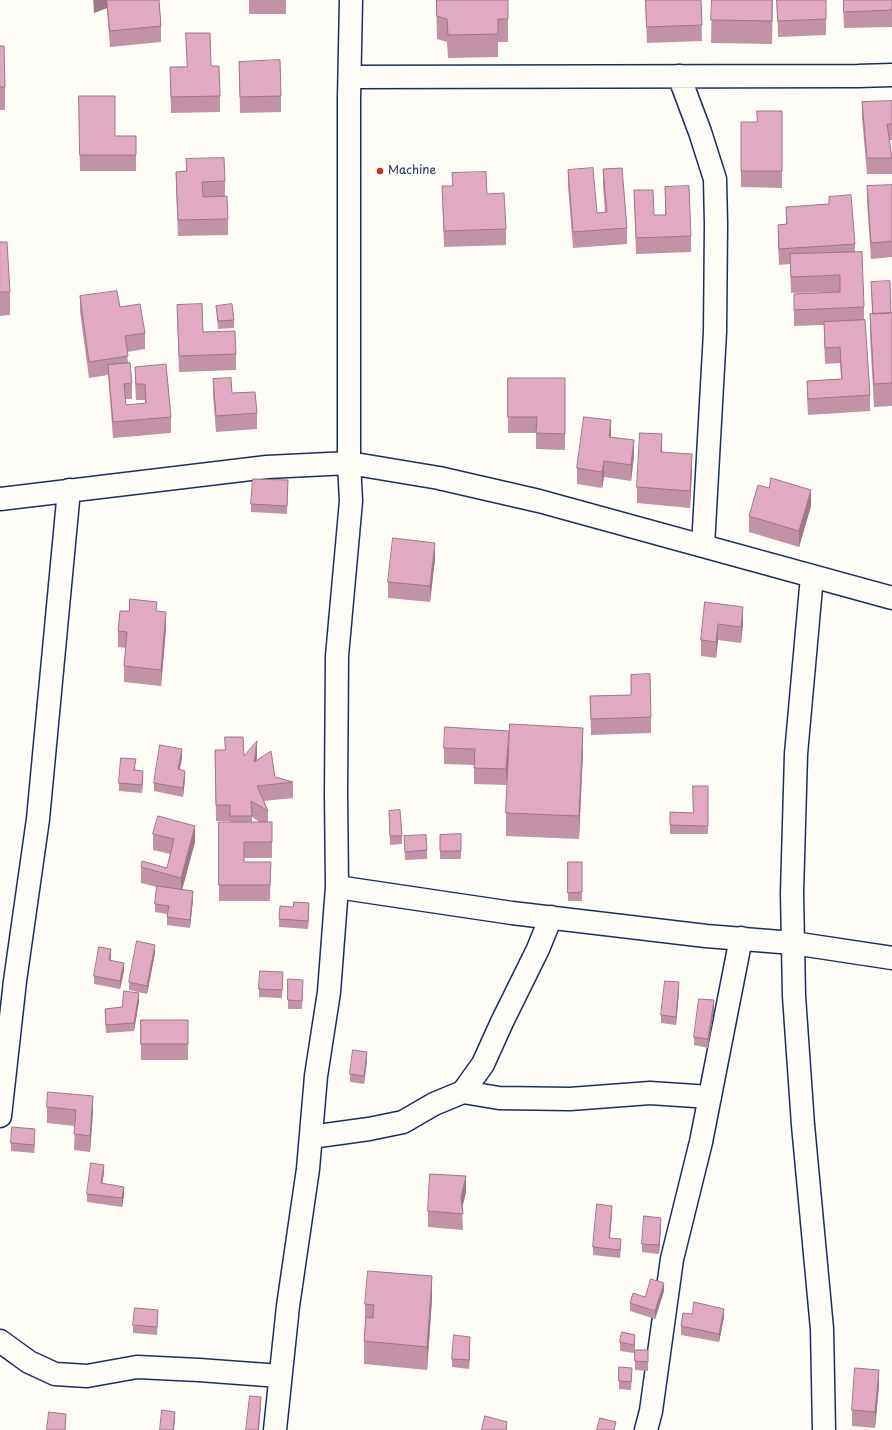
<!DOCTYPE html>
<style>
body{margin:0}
canvas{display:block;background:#fdfcf7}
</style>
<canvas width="892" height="1430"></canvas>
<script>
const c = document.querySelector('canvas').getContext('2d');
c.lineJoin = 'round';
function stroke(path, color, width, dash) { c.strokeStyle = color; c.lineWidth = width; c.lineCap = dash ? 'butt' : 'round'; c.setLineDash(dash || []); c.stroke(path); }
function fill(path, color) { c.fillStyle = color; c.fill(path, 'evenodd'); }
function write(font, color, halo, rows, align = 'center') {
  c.font = font + ' "Playpen Sans",sans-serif'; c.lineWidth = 3; c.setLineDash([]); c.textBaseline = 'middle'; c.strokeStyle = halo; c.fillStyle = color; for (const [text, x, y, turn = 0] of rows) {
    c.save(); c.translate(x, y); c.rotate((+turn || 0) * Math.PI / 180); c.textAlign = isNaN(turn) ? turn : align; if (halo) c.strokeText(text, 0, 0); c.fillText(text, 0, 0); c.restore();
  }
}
const minor = new Path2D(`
 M679,76L700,132L715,179L716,225L715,332L703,546
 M350,77L858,76L892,75
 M0,499L267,467L349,463L439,478L539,501L892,598
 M812,576L796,754L792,893L794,996L803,1125L822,1329L824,1430
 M337,887L512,913L706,936L793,943L892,958
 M463,1092L499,1098L570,1099L650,1093L710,1097
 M0,1116L15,981L38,819L69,490
 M311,1137L369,1129L403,1122L434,1104L463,1092L483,1064L502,1022L538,949L551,917
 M0,1341L29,1362L55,1374L87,1376L137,1367L199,1370L280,1376
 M275,1430L288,1306L308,1169L316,1076L329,992L337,887L336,793L337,656L351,501L349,463V98L351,0
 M646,1430L651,1411L672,1259L701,1142L741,938`);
stroke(minor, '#1b2f5e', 25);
stroke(minor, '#fdfcf7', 22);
fill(new Path2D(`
 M93,0H159L161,26V42L110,47L107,8L94,13Z
 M249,0H286V14H249Z
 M436,0H508V42H498V57L448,58L447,42L437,39Z
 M645,0H701L702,41L647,43Z
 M712,0H773L772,44L711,43Z
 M777,0H826V35L778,37Z
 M843,0H892V27L844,28Z
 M0,46L5,87V110H0Z
 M239,62L281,96V112L240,113Z
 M211,66L220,96V112L171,113L170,67Z
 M79,96L115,136H136V171H80Z
 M892,101V140H889L892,158V174H867L862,118V102Z
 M782,111V188L741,187V122H757Z
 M186,159L225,181V196L228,219V235L178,236L176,188V172L186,171Z
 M603,169L627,228V244L573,248L568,186V170L597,213H605L603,185Z
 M452,173L487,194L506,229V245L444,247L442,186H452Z
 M892,185V257L871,259L867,202V186Z
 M665,187L691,236V252L636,254L634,190L654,215H665Z
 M786,207L855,244V252L864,307V320L870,395V411L808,415L807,397V381L841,379L840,363L825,364L824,338V325L794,326V294L840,292L791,293L790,264L779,265L778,241V225L786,224Z
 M0,242L10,292V315L0,316Z
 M871,282L891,313H892V406L874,407L870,337V314H872Z
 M80,296L120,307L145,333V349L127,352L128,363L132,383V399H126V405L145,403V400H136L135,383V367L171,417V433L113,438L108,375L89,378L80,312Z
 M177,305L203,332L236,354V370L179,372Z
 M216,306L234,320V328L218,329Z
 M508,378H565V450L536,449V433H508Z
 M213,379L232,393L257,413V429L216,432L213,395Z
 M611,437L634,456L631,481L604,477L602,488L577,484V468Z
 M662,452L692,470L690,508L637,503V487Z
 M288,489L287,514L251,512V504Z
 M811,506L799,547L749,532V516Z
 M435,559L430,602L388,598V582Z
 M705,602L743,623L741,643L718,640L716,658L701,656V640Z
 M129,611H157L166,628L161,686L124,682V666L126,648L118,647V631Z
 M631,675L651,717V733L591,735L590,696L631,695Z
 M444,748L583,751L579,839L506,836V813L508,765L506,785L474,784V765L444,764Z
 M215,750L244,756L257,757L256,760L275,777L293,782V798L264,801L268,811V822H272V858H244V862H271L270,901H219V822H230V821H216ZM252,817L258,821L259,822H252Z
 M182,757L180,769L185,779L183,797L154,791V783Z
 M136,767L135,770L143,779L142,793L119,791V783Z
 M708,786V834H670V812L693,813Z
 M389,811L402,836V844L390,845Z
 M153,834L195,842L182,889L193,899L190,928L167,925V914L155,912V904L157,887L141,883V867L167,868L170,854L153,850Z
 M461,834V859H440V835Z
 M404,836L427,850V859L405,860Z
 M568,862H582V901H568Z
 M309,911L308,929L279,927V919Z
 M155,953L147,994L129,990V982Z
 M111,957L110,961L124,971L120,989L94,984V976Z
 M288,979L303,988L302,1009H288Z
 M283,980L282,998L259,997V989Z
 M679,991L676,1025L661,1023V1015Z
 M139,1001L134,1031L106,1033L105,1017V1009L122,1007Z
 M714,1009L708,1048L694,1045V1037Z
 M141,1020H188V1060H141Z
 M367,1060L364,1084L350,1082V1074Z
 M48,1092L93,1112L90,1152L74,1150L75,1126L47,1123V1107Z
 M35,1138L34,1153L11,1151V1143Z
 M104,1173L102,1183L124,1195L122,1207L87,1202V1194Z
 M466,1192L462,1208L463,1230L428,1227V1211Z
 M612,1214L610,1238L621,1247L620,1258L593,1255V1247Z
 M661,1226L659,1254L642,1252V1244Z
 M664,1291L655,1319L630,1311V1303L645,1297Z
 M432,1299L427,1370L364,1364V1341L365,1322V1304Z
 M692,1314L724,1317L719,1342L681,1335V1326Z
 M158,1318L157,1335L133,1333V1325Z
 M620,1342L635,1343L634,1353L620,1351Z
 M470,1345L469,1369L452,1367V1359Z
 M648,1358V1371L635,1370V1361Z
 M632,1376L631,1390L619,1389V1381Z
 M879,1386L875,1428L852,1426V1410Z`), '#c292a7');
fill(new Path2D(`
 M94,0H107V8L94,13Z
 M611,420V436L609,453V437Z
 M662,434V450L661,468V452Z
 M634,440V456L631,481V465Z
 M692,454V470L690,508V491Z
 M604,461V477L602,488V472Z
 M811,490V506L799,547V531Z
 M435,543V559L430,602V586Z
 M743,607V623L741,643V627Z
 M166,612V628L161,686V670Z
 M718,624V640L716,658V642Z
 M583,728V751L579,839V816Z
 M510,732V748L506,785V769Z
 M257,741V757L254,778V762Z
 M182,749V757L178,777V769Z
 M143,771V779L142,793V785Z
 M185,771V779L183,797V788Z
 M195,826V842L181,894V878Z
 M193,891V899L190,928V920Z
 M309,903V911L308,929V921Z
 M155,945V953L147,994V986Z
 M111,949V957L109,968V960Z
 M124,963V971L120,989V981Z
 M679,982V991L676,1025V1017Z
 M139,993V1001L134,1031V1023Z
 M714,1000V1009L708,1048V1039Z
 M367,1052V1060L364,1084V1076Z
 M93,1096V1112L90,1152V1136Z
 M35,1129V1138L34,1153V1145Z
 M104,1165V1173L101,1191V1183Z
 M466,1176V1192L461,1213V1197Z
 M124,1187V1195L122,1207V1198Z
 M612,1206V1214L609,1246V1238Z
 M661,1218V1226L659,1254V1245Z
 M432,1276V1299L427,1370V1347Z
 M664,1283V1291L655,1319V1311Z
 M724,1309V1317L719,1342V1334Z
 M635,1335V1343L634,1353V1345Z
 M470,1337V1345L469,1369V1360Z
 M879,1370V1386L875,1428V1412Z
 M261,1397V1405L259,1430H258Z
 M175,1412V1420L174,1430H173Z
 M507,1422V1430H506Z`), '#9e7788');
const building = new Path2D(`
 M107,0H159L161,26L110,31Z
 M437,0H508V19H498V34L448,35L447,19L437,16Z
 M646,0H701L702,25L647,27Z
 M712,0H772V21L711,20Z
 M777,0H826V19L778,21Z
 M844,0H892V10L844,12Z
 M186,33H210L211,66H219L220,96L171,97L170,67H187Z
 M0,46H4L5,87H0Z
 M280,60L281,96L240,97L239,62Z
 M79,96H115V136H136V155H80Z
 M892,101V124H887L892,158H867L862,102Z
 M757,111H782V171H741V122H757Z
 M224,158L225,181L202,182L203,197L227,196L228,219L178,220L176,172L187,171L186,159Z
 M593,168L597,213L607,212L603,169L622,168L627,228L573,232L568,170Z
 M486,172L487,194L504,193L506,229L444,231L442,186H453L452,173Z
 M892,185V241L871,243L867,186Z
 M689,186L691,236L636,238L634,190H653L654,215H666L665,187Z
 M851,195L855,244L779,249L778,225L787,224L786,207L829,204V197Z
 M0,242H7L10,292H0Z
 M862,252L864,307L794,310V294L840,292V275L791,277L790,254Z
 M890,281L891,313L873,314L871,282Z
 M117,291L120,307L140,304L145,333L125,336L128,356L89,362L80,296Z
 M202,304L203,332L235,331L236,354L179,356L177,305Z
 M232,304L234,320L218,321L216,306Z
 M892,313V383L874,384L870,314Z
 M865,320L870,395L808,399L807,381L842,379L840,347L825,348L824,322Z
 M130,363L132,383L124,384L126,405L146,403L145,384H136L135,367L166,364L171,417L113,422L108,365Z
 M231,378L232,393L255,392L257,413L216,416L213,379Z
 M508,378H565V434L536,433L537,417H508Z
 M584,417L611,420L609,437L634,440L631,465L604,461L602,472L577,468Z
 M640,433L662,434L661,452L692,454L690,491L637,487Z
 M771,478L811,490L799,531L749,516L758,485L769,488Z
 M253,479L288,480L287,506L251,504Z
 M393,538L435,543L430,586L388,582Z
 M130,599L157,602L156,611L166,612L161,670L124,666L127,632L118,631L120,611H129Z
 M705,602L743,607L741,627L718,624L716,642L701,640Z
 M650,674L651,717L591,719L590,696L631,695V675Z
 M510,724L583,728L579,816L506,813Z
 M445,727L509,731L506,769L474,768L475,749L444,748Z
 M225,737H243L244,756L257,741L254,762L271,751L275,777L293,782L257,786L268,811L251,801L252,816H230V805H216L215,750H225Z
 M160,745L182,749L178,769L185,771L183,788L154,783Z
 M121,758L136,759L134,770L143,771L142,785L119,783Z
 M693,786H708V826L670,825V812L693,813Z
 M400,810L402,836H390L389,811Z
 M158,816L195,826L181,878L141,867L142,861L167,868L174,839L153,834Z
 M219,822H272V842H244V862H271L270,885H219Z
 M461,834V851H440V835Z
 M426,835L427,850L405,852L404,836Z
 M568,862H582V892L568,893Z
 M157,886L193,891L190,920L167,917L169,906L155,904Z
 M294,902L309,903L308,921L279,919L280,906L293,907Z
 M137,941L155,945L147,986L129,982Z
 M99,947L111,949L109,960L124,963L120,981L94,976Z
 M260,971L283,972L282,990L259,989Z
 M288,979L303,980L302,1001L288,1000Z
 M665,981L679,982L676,1017L661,1015Z
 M124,991L139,993L134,1023L106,1025L105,1009L122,1007Z
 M699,999L714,1000L708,1039L694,1037Z
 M141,1020H188V1044H141Z
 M353,1050L367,1052L364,1076L350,1074Z
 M48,1092L93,1096L90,1136L74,1134L76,1110L47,1107Z
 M12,1127L35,1129L34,1145L11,1143Z
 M91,1163L104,1165L101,1183L124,1187L122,1198L87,1194Z
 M430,1174L466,1176L461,1197L463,1214L428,1211Z
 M597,1204L612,1206L609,1238L621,1239L620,1250L593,1247Z
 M644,1216L661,1218L659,1245L642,1244Z
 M368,1271L432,1276L427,1347L364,1341L366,1317L373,1318L374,1305L365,1304Z
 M651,1279L664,1283L655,1311L630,1303L633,1293L645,1297Z
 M694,1302L724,1309L719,1334L681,1326L683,1313L692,1314Z
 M135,1308L158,1310L157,1327L133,1325Z
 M622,1332L635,1335L634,1345L620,1342Z
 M454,1335L470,1337L469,1360L452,1359Z
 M635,1350H648V1362L635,1361Z
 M619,1367L632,1368L631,1382L619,1381Z
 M855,1368L879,1370L875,1412L852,1410Z
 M250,1396L261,1397L258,1430H246Z
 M162,1410L175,1412L173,1430H160Z
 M49,1412L66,1414L65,1430H47Z
 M485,1416L507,1422L506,1430H482Z
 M600,1418L616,1422L614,1430H597Z`);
fill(building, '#e1aac2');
stroke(building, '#9e7788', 1);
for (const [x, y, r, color] of [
 [380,171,4,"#c8321e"]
]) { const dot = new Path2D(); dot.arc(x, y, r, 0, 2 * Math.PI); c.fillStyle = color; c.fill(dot); stroke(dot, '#fdfcf7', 1.5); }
write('12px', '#1b2f5e', '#fdfcf7', [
 ["Machine",388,171]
], 'left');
</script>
